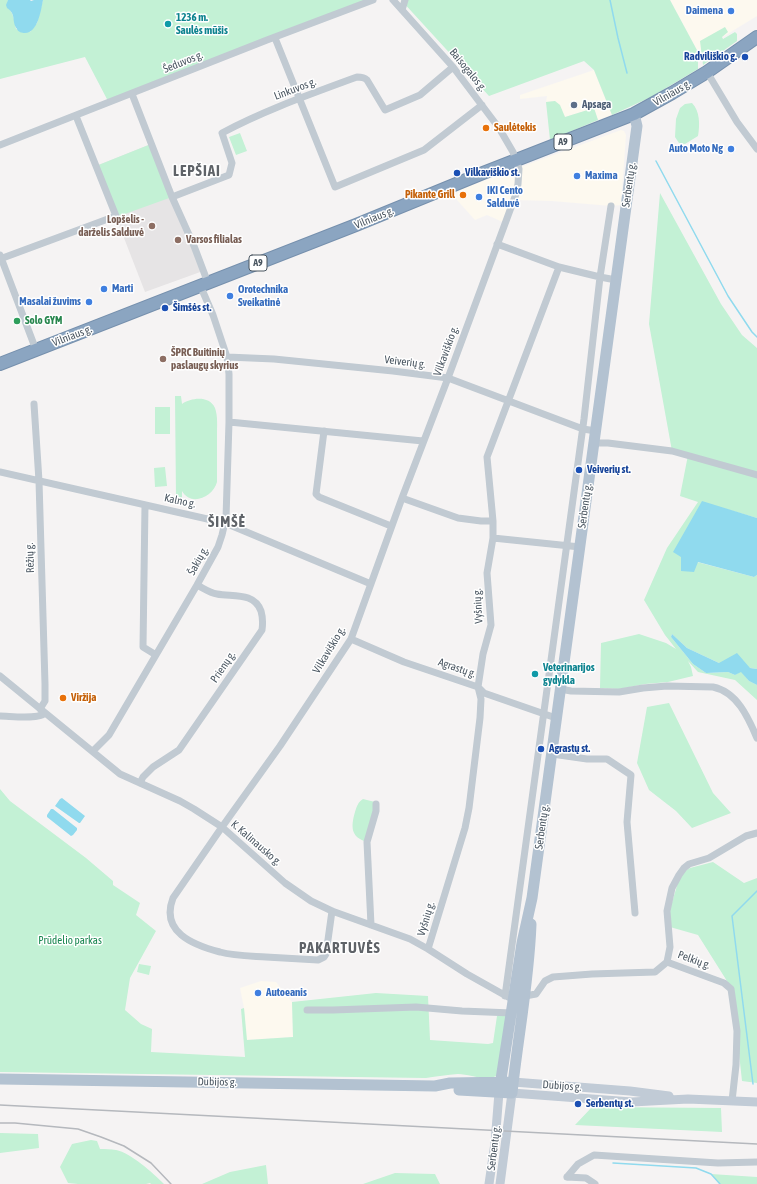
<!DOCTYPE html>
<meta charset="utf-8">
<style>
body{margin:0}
canvas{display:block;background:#f5f3f3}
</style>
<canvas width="757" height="1184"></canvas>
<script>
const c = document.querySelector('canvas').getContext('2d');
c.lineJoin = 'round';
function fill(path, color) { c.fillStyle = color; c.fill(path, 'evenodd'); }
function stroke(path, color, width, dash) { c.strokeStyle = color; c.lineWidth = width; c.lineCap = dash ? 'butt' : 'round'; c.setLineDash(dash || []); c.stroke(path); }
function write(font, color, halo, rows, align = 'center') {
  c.font = font + ' "Asap Condensed",sans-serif'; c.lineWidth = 3; c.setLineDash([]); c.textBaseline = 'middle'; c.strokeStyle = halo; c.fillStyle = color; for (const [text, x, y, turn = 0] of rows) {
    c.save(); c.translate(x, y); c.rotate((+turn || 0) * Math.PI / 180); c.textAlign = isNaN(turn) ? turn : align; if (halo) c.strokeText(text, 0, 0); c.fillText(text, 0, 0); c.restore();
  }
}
fill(new Path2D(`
 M670,0H757V16L698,52Z
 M594,70L612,115L598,120L594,108L565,117L555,101L546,102L547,96L520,99V95Z
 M621,130L624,131L626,135L621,205L611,206L552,201L514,200L505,223L487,215L475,220L457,200L455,195L459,190Z
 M261,981L276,982L292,1002L293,1037L246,1040L244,1008L240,988Z`), '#fdf9ef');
fill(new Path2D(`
 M151,144L203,271L145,292L96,166Z`), '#e6e4e5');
fill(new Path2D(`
 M0,0H8L7,7C14,13 14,20 16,29L30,32L37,23L43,0H373L109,103L85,57L0,79Z
 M401,0H670L698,52V69L651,97L612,115L594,70L584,61L489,96Z
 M725,27L728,32L722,37L723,39L735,32L737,34V41L703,65L700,41Z
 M555,101L560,105L565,117L594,108L598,120L550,140L546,102Z
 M692,103C700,111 700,125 698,136L685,144L679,143L675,137L676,119L680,108L685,104Z
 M240,133L247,151L236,155L229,137Z
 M151,144L172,197L122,215L116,216L96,166Z
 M660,193L721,304L742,335L757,348V518L702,502L681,557V570L697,562L754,577L757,575V669L719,663L687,648L672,634L671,637L693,664L706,673L728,672L735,675L741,671L749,681L757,685V700L735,680L698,672L688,661L691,667L693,676L668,682L645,684L619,689L600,688L601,643L639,634L666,643L676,649L665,635L644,600L667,548L698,502L680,496L688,455L672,451L649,324Z
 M175,396H181L182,404C191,398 209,395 215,408C218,416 217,427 217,435C217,451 217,467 217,482C213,497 191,507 182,491V499H176Z
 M155,407H170V434H155Z
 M165,467L167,486L155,487L154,468Z
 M669,703L713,793L731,813L692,828L676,811L649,790L637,763L647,707Z
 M0,789L10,801L86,858L113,881V885L140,903L136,915L156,931L130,978L125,1010L141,1024L152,1029L151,1052L245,1057L241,1009L244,1008L247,1040L293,1037L292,1002L376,993L428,996L430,1040L488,1044L493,1043L497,1016H509L499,1074C488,1083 471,1074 458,1074C447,1075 437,1076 426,1078L0,1072Z
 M363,799L375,802L367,842C350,837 351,826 355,812C357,806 358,802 363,799Z
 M713,862L744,883L757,878V1083L742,1081L732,989L698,935L670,927V909L679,879L685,871L690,868Z
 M139,964L151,966L149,975L137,972Z
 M592,1107L721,1108L722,1132L575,1125Z
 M0,1133L38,1134L39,1148L0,1153Z
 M91,1140L97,1141L100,1149C105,1149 111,1149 116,1150C131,1153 153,1173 164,1184H151L150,1183L146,1184H78L68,1183L60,1167L72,1144Z
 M266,1165L268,1184H202L230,1172Z
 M395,1173L435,1174L440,1184H363Z
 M711,1174L757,1177V1184H720Z`), '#c3f1d5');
fill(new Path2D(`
 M8,0H30L31,1L34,0H43C41,10 38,33 25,33C22,33 18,32 17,29C11,21 17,15 7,8L6,5Z
 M702,501L757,518V575L754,577L698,562L694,572L681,571V557L673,552Z
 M672,634L687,648L719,663L737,653L750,668L757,669V685L749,681L741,672L735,675L728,672L706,673L693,664L671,637Z
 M62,798L85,816L80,823H79L55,806L60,799Z
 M51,809H53L77,828V830L73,835L71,836L47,817V815Z`), '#90daee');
stroke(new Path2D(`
 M610,0L618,38L627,73
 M656,161L728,296L752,332L757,337
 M753,1084L732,916L757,891
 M613,1163L696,1168L711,1174L720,1184`), '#90daee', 1.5);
const highway = new Path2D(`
 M0,364L356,225L483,173L634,114L672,93L707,72L757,37`);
stroke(highway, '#7690ad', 14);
stroke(new Path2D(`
 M402,10L405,0
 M275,38L335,187L424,150L482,105
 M707,72L737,122L757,149
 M132,94L172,197L194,246L208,283
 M0,145L267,40L373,0
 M172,197L229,175L232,163L222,133C265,110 311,94 357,77C361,77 364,77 367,80L385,110L420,95L453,67
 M497,244L559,267L600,277L616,280
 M0,255L36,350
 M0,259L116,216L76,116
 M227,357L274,359L393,371L448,378L583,429L596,431
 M34,404L39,481L45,684V701L40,709
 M229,422L423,441
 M324,431L316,494L319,497L391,526
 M594,443H608L672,451L757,475
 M0,472L225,523L371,584
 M402,498L458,518L481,521H493
 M145,505L143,647L156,655
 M493,538L580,547
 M351,639L404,662L478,687L484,693L556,718
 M0,676L120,774L180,801L194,809L222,827L285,883L311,901L332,911L410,939L428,949L467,974L508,997
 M560,689L571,691L619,692L643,688L667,686L713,687C737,692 748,717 757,738
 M0,716C10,716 38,720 45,713
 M93,751L109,735L197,585L218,547L222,535L226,518L229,422V374L227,357L213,315L200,285
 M552,754L587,759H607L631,775L627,822L635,913
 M140,783L143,777L153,767L179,750L262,630C263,623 263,618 261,611C254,592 233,597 217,594C210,593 203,588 197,585
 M332,911L326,954L324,957L318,960C301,959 283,958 266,957C251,956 234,956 220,952C193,945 160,932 173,898L222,827L280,746L351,639L402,498L448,378L516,194L518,184L519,169L513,152L499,128L453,67L393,0
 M371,925L367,842L376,811V804
 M428,949L465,828L469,808L480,718L481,699L478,687L483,654L491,625L487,573L493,538V521L487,457L559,267
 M505,996L584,419L600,277L611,206
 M525,996L536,994L545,981L553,977L592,974L655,972L667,962
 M307,1010H333L416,1007L462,1011L512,1013
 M732,1101L736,1065L737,1031L731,989L724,983L667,962L670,947L667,911L672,888L679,875L684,868L689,864L709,858L746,836L757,833
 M567,1177L578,1164L594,1155L718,1163L757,1162
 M567,1177L586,1178L595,1184`), '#c1cad2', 7);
stroke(new Path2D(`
 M513,1082L630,1091L669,1096
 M489,1184L495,1143L499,1092
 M500,1184L512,1093L632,1102L688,1099L757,1102`), '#c1cbd6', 9);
stroke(new Path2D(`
 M0,1079L435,1086L450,1083L513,1082
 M459,1090L512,1093C518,1036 529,981 531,924
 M499,1092L522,943L532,898L637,126L634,114`), '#b3c2d1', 11);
stroke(highway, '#8ba5c1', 12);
stroke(new Path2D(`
 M0,1105L757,1144
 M0,1123H15L78,1129L101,1137L124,1146L151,1163L171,1184`), '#b5b8bd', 1.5);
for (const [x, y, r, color] of [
 [731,11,4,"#3f7fe0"],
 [168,24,4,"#0f9aa8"],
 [745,57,4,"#1a4fb4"],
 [574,105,4,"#5c6f8a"],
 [486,128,4,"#e8710a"],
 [731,149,4,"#3f7fe0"],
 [457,173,4,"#1a4fb4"],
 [577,176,4,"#3f7fe0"],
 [463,195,4,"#e8710a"],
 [479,197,4,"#3f7fe0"],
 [152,226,4,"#8d6e63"],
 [178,240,4,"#8d6e63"],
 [104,289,4,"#3f7fe0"],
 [230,296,4,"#3f7fe0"],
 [89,302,4,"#3f7fe0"],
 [165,308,4,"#1a4fb4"],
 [17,321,4,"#2e9e5b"],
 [163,359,4,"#8d6e63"],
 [579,470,4,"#1a4fb4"],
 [535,674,4,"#0f9aa8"],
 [63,698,4,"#e8710a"],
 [541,749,4,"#1a4fb4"],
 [258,993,4,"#3f7fe0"],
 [578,1104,4,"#1a4fb4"]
]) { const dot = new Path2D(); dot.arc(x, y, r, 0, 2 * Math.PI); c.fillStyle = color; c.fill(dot); stroke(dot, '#fff', 1.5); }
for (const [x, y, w] of [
 [563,142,18],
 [258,263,18]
]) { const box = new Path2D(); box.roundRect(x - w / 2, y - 8, w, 16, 3); c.fillStyle = '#fff'; c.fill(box); stroke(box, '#4a5661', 1); }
write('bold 10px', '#4a5661', null, [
 ["A9",563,142],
 ["A9",258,263]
]);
write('bold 11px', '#366cbe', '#fff', [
 ["Daimena",723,11,"right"],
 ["Auto Moto Ng",723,149,"right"],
 ["Maxima",585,176],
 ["IKI Cento",487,191],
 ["Salduvė",487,204],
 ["Marti",112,289],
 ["Orotechnika",238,290],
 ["Sveikatinė",238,303],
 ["Masalai žuvims",81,302,"right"],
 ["Autoeanis",266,993]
], 'left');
write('bold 11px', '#0d838f', '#fff', [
 ["1236 m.",176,18],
 ["Saulės mūšis",176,31],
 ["Veterinarijos",543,668],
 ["gydykla",543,681]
], 'left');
write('bold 11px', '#164399', '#fff', [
 ["Radviliškio g.",737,57,"right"],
 ["Vilkaviškio st.",465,173],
 ["Šimšės st.",173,308],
 ["Veiverių st.",587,470],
 ["Agrastų st.",549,749],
 ["Serbentų st.",586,1104]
], 'left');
write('11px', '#4a5661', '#fff', [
 ["Šeduvos g.",183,62,-22],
 ["Baisogalos g.",468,70,51],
 ["Linkuvos g.",295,89,-21],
 ["Vilniaus g.",672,93,-30],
 ["Serbentų g.",629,185,-82],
 ["Vilniaus g.",374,218,-22],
 ["Vilniaus g.",72,336,-21],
 ["Vilkaviškio g.",446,351,-70],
 ["Veiverių g.",405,362,7],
 ["Kalno g.",180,501,12],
 ["Serbentų g.",585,506,-82],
 ["Rėžių g.",30,558,-92],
 ["Šakių g.",198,561,-61],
 ["Vyšnių g.",478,606,-93],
 ["Vilkaviškio g.",329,650,-59],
 ["Prienų g.",223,667,-56],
 ["Agrastų g.",457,668,19],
 ["Serbentų g.",542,827,-82],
 ["K. Kalinausko g.",256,843,41],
 ["Vyšnių g.",426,919,-73],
 ["Pelkių g.",694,960,20],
 ["Dubijos g.",217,1082,1],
 ["Dubijos g.",562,1086,4],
 ["Serbentų g.",494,1148,-83]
]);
write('bold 11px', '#4e5e75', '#fff', [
 ["Apsaga",582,105]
], 'left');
write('bold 11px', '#c56008', '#fff', [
 ["Saulėtekis",494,128],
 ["Pikante Grill",455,195,"right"],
 ["Viržija",71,698]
], 'left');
write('bold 11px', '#785e54', '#fff', [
 ["Lopšelis -",144,220,"right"],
 ["darželis Salduvė",144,233,"right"],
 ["Varsos filialas",186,240],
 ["ŠPRC Buitinių",171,353],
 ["paslaugų skyrius",171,366]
], 'left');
write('bold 11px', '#27864d', '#fff', [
 ["Solo GYM",25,321]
], 'left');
write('11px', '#17864f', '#fff', [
 ["Prūdelio parkas",70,941]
]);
c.letterSpacing = '1px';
write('bold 15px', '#5f6368', '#fff', [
 ["LEPŠIAI",197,171],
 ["ŠIMŠĖ",227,522],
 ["PAKARTUVĖS",340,948]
]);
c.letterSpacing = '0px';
</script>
